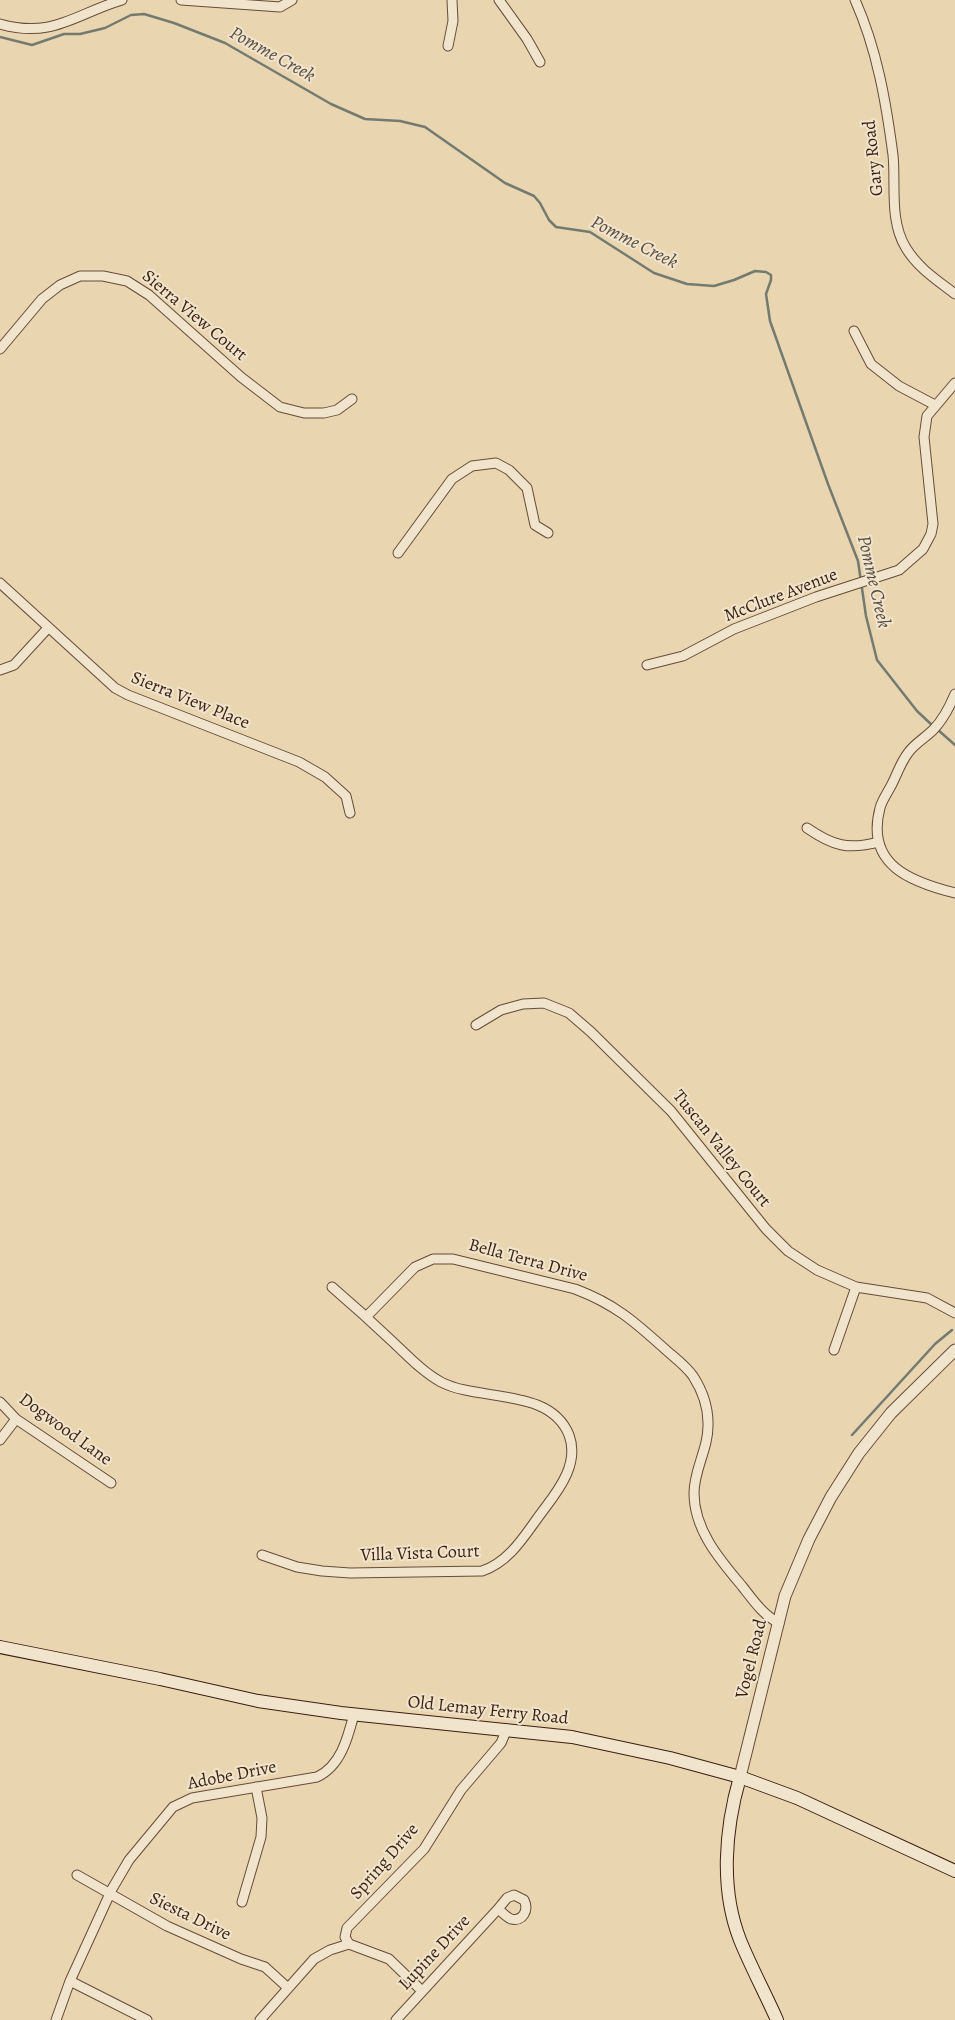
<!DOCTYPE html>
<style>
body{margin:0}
canvas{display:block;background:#e9d5b0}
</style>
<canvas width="955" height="2020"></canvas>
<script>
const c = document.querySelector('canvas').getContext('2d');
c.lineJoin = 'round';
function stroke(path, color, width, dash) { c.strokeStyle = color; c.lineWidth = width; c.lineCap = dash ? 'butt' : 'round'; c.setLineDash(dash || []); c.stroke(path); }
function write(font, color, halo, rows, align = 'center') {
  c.font = font + ' Alegreya,serif'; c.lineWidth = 4; c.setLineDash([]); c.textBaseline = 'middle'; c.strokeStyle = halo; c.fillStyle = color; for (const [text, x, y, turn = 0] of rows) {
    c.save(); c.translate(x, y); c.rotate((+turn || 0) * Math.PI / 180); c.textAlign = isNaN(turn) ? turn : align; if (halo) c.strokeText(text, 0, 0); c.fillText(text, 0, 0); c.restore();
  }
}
stroke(new Path2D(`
 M0,37L32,45L64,34H80L105,28L131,15L144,14L174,23L225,43L331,104L365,119L400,121L425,127L505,183L534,196L540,203L549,220L556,227L590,232L654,273L687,284L714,286L734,280L755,271L766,272L771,275V280L766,294L770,321L828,484L858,561L866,616L877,660L917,711L933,726
 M937,729L955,745
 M852,1435L935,1344L952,1330`), '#737b71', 2.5);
const minor = new Path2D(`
 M181,0L280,7L292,0
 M499,0L527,39L540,62
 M855,0C877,49 886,102 893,155C896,184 889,221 906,248C918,268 937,280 955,294
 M0,24C53,39 75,14 122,0
 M448,46L453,21L452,0
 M854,331L871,364L899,386L935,405
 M0,349L42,299L60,285L80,276H103L127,281L149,295L241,377L280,407L304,413H324L337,410L352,399
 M398,553L452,479L472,466L496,463L509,470L527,488L535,525L548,533
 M0,583L115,688L128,695L299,762L325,777L346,796L350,813
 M647,665L683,656L734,629L816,597L899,570L923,549L931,534L933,524L924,437L927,416L955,383
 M0,670L14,665L48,628
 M955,694C950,706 943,720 933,730C925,738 914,744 908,753C901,762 897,774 892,784C888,792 882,800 880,808C865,865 911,882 955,893
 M807,828C833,846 848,850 879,842
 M476,1025L501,1010L523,1004L544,1003L569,1013L591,1032L671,1111L766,1229L788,1251L817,1270L856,1287L927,1298L955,1313
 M366,1317L415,1267L433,1259H453L575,1289C615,1304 635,1322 666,1350C675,1358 686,1366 693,1376C702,1390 708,1407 708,1423C709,1448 694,1469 694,1493C694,1530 720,1560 742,1586C753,1600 763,1615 779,1623
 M834,1350L856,1287
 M0,1402L16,1419L111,1483
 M0,1440L16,1419
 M262,1555L297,1567L322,1571L350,1573L482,1571C512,1561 527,1531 545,1508C561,1487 579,1462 569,1435C550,1387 479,1402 441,1382C423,1372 409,1357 394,1343C374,1324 353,1305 332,1287
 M77,1875L167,1926L241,1959L265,1967L288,1988
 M514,1895L524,1900C529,1910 523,1922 511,1919C506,1917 502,1912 498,1909L507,1898Z
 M242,1902L261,1837L262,1818L256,1787
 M70,1981L147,2020
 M422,1991L389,1959L349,1944L345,1937L347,1928L424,1849L461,1790L501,1743L507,1729
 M56,2020L70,1981L112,1889L129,1860L173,1807L192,1798L317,1777C341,1766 348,1737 354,1714
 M260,2020L314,1959L330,1950L349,1944
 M396,2020L498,1909`);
const tertiary = new Path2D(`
 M740,1777L785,1596L809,1539L831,1497L859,1453L891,1413L955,1350`);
const secondary = new Path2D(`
 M0,1647L160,1679L258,1701L341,1713L572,1737L670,1758L740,1777L797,1798L955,1871
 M740,1777C725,1829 720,1889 740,1940C751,1967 765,1993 777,2020`);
stroke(minor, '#664c39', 11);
stroke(tertiary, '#664c39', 13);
stroke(secondary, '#3b1f11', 14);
stroke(minor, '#f1e4cc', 9);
stroke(tertiary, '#f1e4cc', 11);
stroke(secondary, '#f1e4cc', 12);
write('18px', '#3b1f11', '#f1e4cc', [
 ["Gary Road",874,158,-96],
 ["Sierra View Court",194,316,40],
 ["McClure Avenue",781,596,-21],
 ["Sierra View Place",190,701,22],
 ["Tuscan Valley Court",721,1149,51],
 ["Bella Terra Drive",528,1261,15],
 ["Dogwood Lane",65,1430,36],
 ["Villa Vista Court",420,1554,-2],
 ["Vogel Road",752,1659,-76],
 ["Old Lemay Ferry Road",488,1711,6],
 ["Adobe Drive",232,1776,-11],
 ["Spring Drive",385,1862,-49],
 ["Siesta Drive",190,1917,26],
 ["Lupine Drive",435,1953,-47]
]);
write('italic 19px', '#574d41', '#f1e4cc', [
 ["Pomme Creek",272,55,29],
 ["Pomme Creek",634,243,27],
 ["Pomme Creek",873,582,77]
]);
</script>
